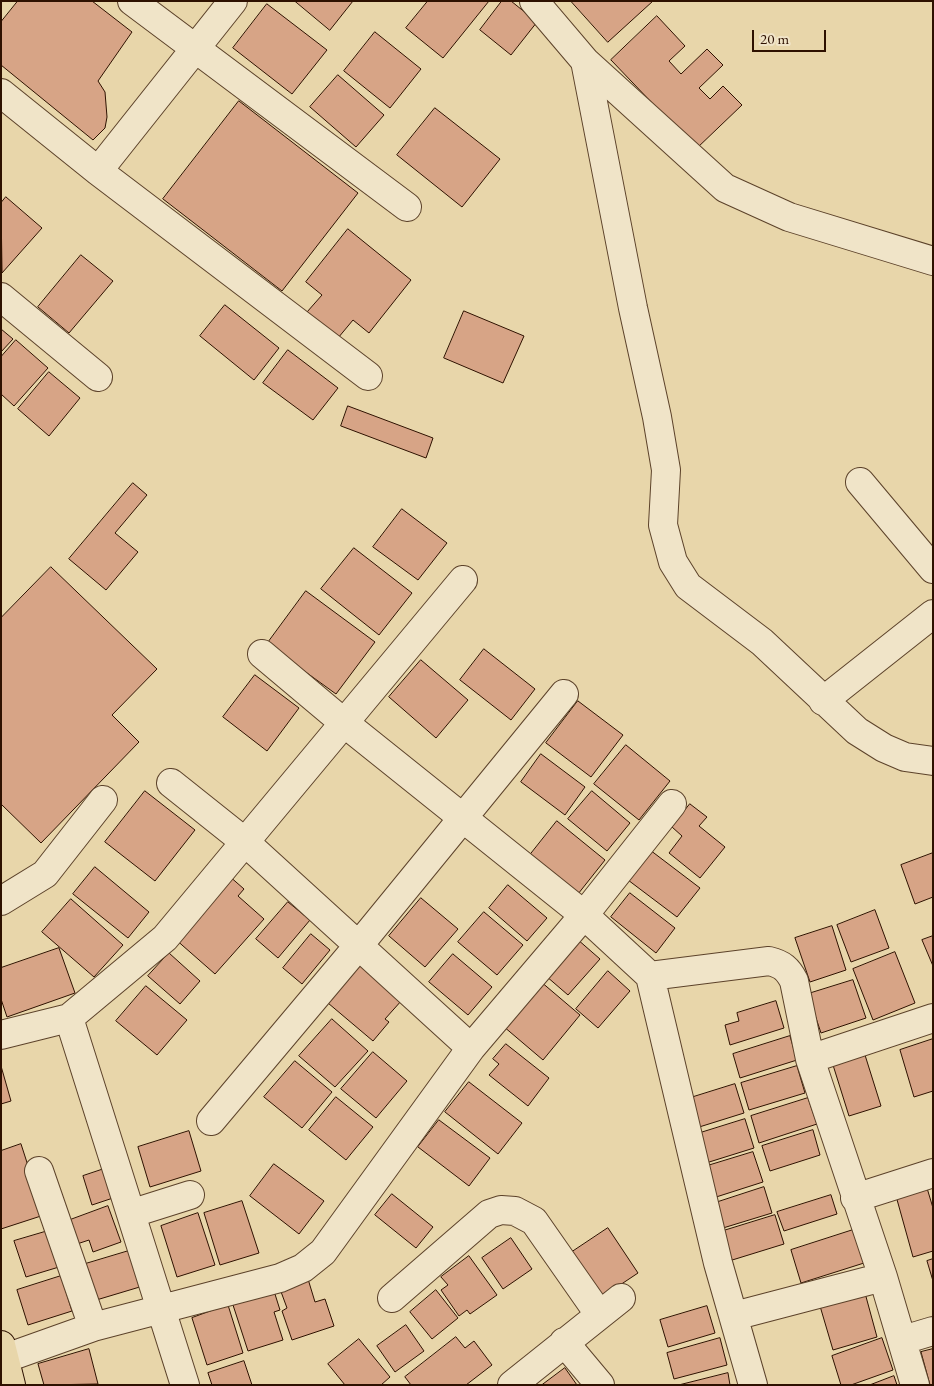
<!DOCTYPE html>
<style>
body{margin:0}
#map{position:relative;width:934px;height:1386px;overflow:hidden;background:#e8d6aa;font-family:"EB Garamond",serif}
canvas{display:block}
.frame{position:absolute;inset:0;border:2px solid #2e1100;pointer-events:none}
.scale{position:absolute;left:752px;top:30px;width:74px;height:22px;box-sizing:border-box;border:2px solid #2e1100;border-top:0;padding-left:6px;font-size:15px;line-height:18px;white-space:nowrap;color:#2e1100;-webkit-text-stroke:4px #f0e4c8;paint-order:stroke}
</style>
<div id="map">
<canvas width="934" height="1386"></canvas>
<div class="frame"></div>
<div class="scale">20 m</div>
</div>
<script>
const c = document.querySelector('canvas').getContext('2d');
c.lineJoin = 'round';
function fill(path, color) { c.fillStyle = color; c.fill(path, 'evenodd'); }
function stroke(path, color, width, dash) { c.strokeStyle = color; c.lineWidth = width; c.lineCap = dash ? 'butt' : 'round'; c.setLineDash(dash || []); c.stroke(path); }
const building = new Path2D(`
 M18,1H92L132,32L98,81L105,92L107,117L105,128L93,140L1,65V22Z
 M295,1H353L330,30Z
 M428,1H489L443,58L406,28Z
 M502,1H511L537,22L511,55L480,30Z
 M571,1H653L608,42Z
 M267,4L327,50L292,94L233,48Z
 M657,16L685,46L669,61L681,74L707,49L723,65L699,88L710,99L723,86L742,105L696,149L611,60Z
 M375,32L421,69L390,108L344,71Z
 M338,75L384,115L356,147L310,107Z
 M239,101L358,193L282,291L163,199Z
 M435,108L500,159L462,207L397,155Z
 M6,197L42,228L2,273L1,203Z
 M348,229L411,280L369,333L353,320L338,338L307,312L322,295L306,282Z
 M81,255L113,281L69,333L38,307Z
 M225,305L279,348L254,380L200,336Z
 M464,311L524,336L503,383L444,358Z
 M1,329L13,339L1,352Z
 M16,340L48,368L14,406L1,394V357Z
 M288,350L338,388L313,420L263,383Z
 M49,372L80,398L49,436L18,409Z
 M348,406L433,438L426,458L341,426Z
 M133,483L147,495L115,533L138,552L106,590L69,559Z
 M402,509L447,543L418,580L373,547Z
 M354,548L412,593L379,635L321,589Z
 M51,567L157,669L112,715L139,742L41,843L1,804V618Z
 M306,591L375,642L336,694L267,644Z
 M484,649L535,689L511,720L460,680Z
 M421,660L468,700L436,738L389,697Z
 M255,675L299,708L267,751L223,717Z
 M578,701L623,735L591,777L546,743Z
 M626,745L670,781L639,820L594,784Z
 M541,754L585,787L565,815L521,782Z
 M145,791L195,830L155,881L105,842Z
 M592,791L630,823L607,851L568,819Z
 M690,804L707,817L699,826L725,847L700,878L669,853L682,836L672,827Z
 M557,821L605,860L578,894L530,855Z
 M650,850L700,888L677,917L628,880Z
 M933,853V897L915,904L901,865Z
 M95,867L149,912L128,938L73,894Z
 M228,875L244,889L238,896L264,919L215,974L174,938Z
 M508,885L547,918L527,941L489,908Z
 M630,893L675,928L656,953L611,917Z
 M421,898L458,929L425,967L389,936Z
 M71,899L123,945L94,977L42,932Z
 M288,902L310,920L278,958L256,939Z
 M875,910L889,948L851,962L837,925Z
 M484,912L523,945L497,975L458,942Z
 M832,926L846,970L810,982L795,938Z
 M311,934L330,950L302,984L283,968Z
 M933,936V966L922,940Z
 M577,939L600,959L568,995L546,976Z
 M59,948L75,993L7,1017L1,999V968Z
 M895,952L915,1003L873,1020L853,969Z
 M169,953L200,981L180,1004L148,976Z
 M453,954L492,987L468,1015L429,982Z
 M361,965L402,1000L385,1019L389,1022L373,1041L328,1003Z
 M608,971L630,991L598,1028L576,1009Z
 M853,980L866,1018L821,1033L808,994Z
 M540,981L580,1015L543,1060L503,1026Z
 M146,986L187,1020L157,1055L116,1021Z
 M776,1001L784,1028L730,1045L725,1025L739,1021L737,1013Z
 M332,1019L368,1051L335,1087L299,1056Z
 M790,1036L797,1060L740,1078L733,1054Z
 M933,1039V1091L914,1097L900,1050Z
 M506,1044L549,1078L528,1106L489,1075L499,1064L493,1059Z
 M373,1052L407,1081L376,1118L341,1089Z
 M865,1055L881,1106L849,1116L833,1065Z
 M295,1061L332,1092L302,1128L264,1097Z
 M1,1066L11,1101L1,1104Z
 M797,1066L805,1093L749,1110L741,1083Z
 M469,1082L522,1123L498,1154L445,1112Z
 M735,1084L744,1113L696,1128L687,1099Z
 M336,1097L373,1127L346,1160L309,1130Z
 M808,1098L817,1124L759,1143L751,1116Z
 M745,1119L754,1148L706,1163L697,1134Z
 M439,1120L490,1158L469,1186L418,1147Z
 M813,1130L820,1155L770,1171L762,1146Z
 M189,1131L201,1171L150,1187L138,1147Z
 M21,1144L44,1215L1,1229V1151Z
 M753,1152L763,1182L713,1198L704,1167Z
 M274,1164L324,1201L299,1234L250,1196Z
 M104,1169L113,1198L92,1205L83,1176Z
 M764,1187L772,1213L723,1228L715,1203Z
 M927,1188L933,1208V1251L913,1257L896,1196Z
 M392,1194L433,1227L416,1248L375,1215Z
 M831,1195L837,1214L784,1231L777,1212Z
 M242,1201L259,1253L220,1265L204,1213Z
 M108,1206L121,1242L93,1252L89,1240L71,1246L62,1223Z
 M198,1213L215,1265L177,1277L161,1226Z
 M775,1215L784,1244L729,1261L720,1232Z
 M608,1228L638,1273L602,1297L572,1252Z
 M853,1230L864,1263L801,1283L791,1250Z
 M48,1231L59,1267L26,1277L14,1241Z
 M511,1238L532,1269L503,1289L482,1258Z
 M132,1250L143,1286L93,1301L82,1265Z
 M469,1256L497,1295L470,1314L467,1310L459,1316L441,1290L448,1285L441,1277Z
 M933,1259V1281L927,1261Z
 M61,1276L72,1311L28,1325L17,1290Z
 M308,1279L315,1302L325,1299L334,1326L292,1340L282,1311L287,1308L280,1289Z
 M436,1290L458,1318L432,1339L410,1312Z
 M274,1291L280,1310L274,1312L283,1340L248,1351L233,1305Z
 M865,1293L877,1337L833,1350L820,1306Z
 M228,1305L243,1353L207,1365L192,1318Z
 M707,1306L715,1333L668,1347L660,1320Z
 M406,1325L424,1351L395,1372L377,1346Z
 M456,1337L465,1348L474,1341L492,1365L466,1385H411L405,1377Z
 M720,1338L727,1365L674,1379L667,1353Z
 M882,1338L893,1370L851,1385H841L832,1356Z
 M359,1339L390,1377L381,1385H345L328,1364Z
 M89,1349L98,1384L44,1385L38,1364Z
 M933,1349V1385H930L921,1352Z
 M244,1361L252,1385H212L208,1373Z
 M565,1368L577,1385H542Z
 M728,1373L730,1385H679Z
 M894,1376L897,1385H870Z`);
fill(building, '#d7a486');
stroke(building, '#2e1100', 1);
const minor = new Path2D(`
 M132,1L407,207
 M534,1L585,61L633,308L657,417L666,470L663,525L673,562L688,586L762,642L857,731L884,748L905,757L933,761
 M585,61L725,188L789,217L933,261
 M1,93L98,171L368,376
 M98,171L233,1
 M1,297L98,377
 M860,482L933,569
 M262,654L343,722L584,915L650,976L718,1263L753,1385
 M823,701L933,614
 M171,783L245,842L471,1048
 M1,901L45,874L103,800
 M650,976L769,961C782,964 788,969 794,981L810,1059L883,1277L915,1385
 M69,1018L185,1385
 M1,1035L69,1018L165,938L463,580
 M810,1059L933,1018
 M211,1121L359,945L564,694
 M39,1171L93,1327
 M855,1198L933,1173
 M133,1213L190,1195
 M392,1298L489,1214L501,1210L515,1211L534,1221L599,1314
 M734,1316L883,1277
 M903,1340L933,1331
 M564,1342L600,1385
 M6,1358L93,1327L280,1278L303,1268L323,1252L471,1048L584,915L672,804
 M512,1385L621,1298`);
const major = new Path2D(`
 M1,1345L11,1385`);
stroke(minor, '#5c422a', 30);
stroke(major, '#2e1100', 30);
stroke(minor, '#f0e4c8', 28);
stroke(major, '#e8d6aa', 28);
</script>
